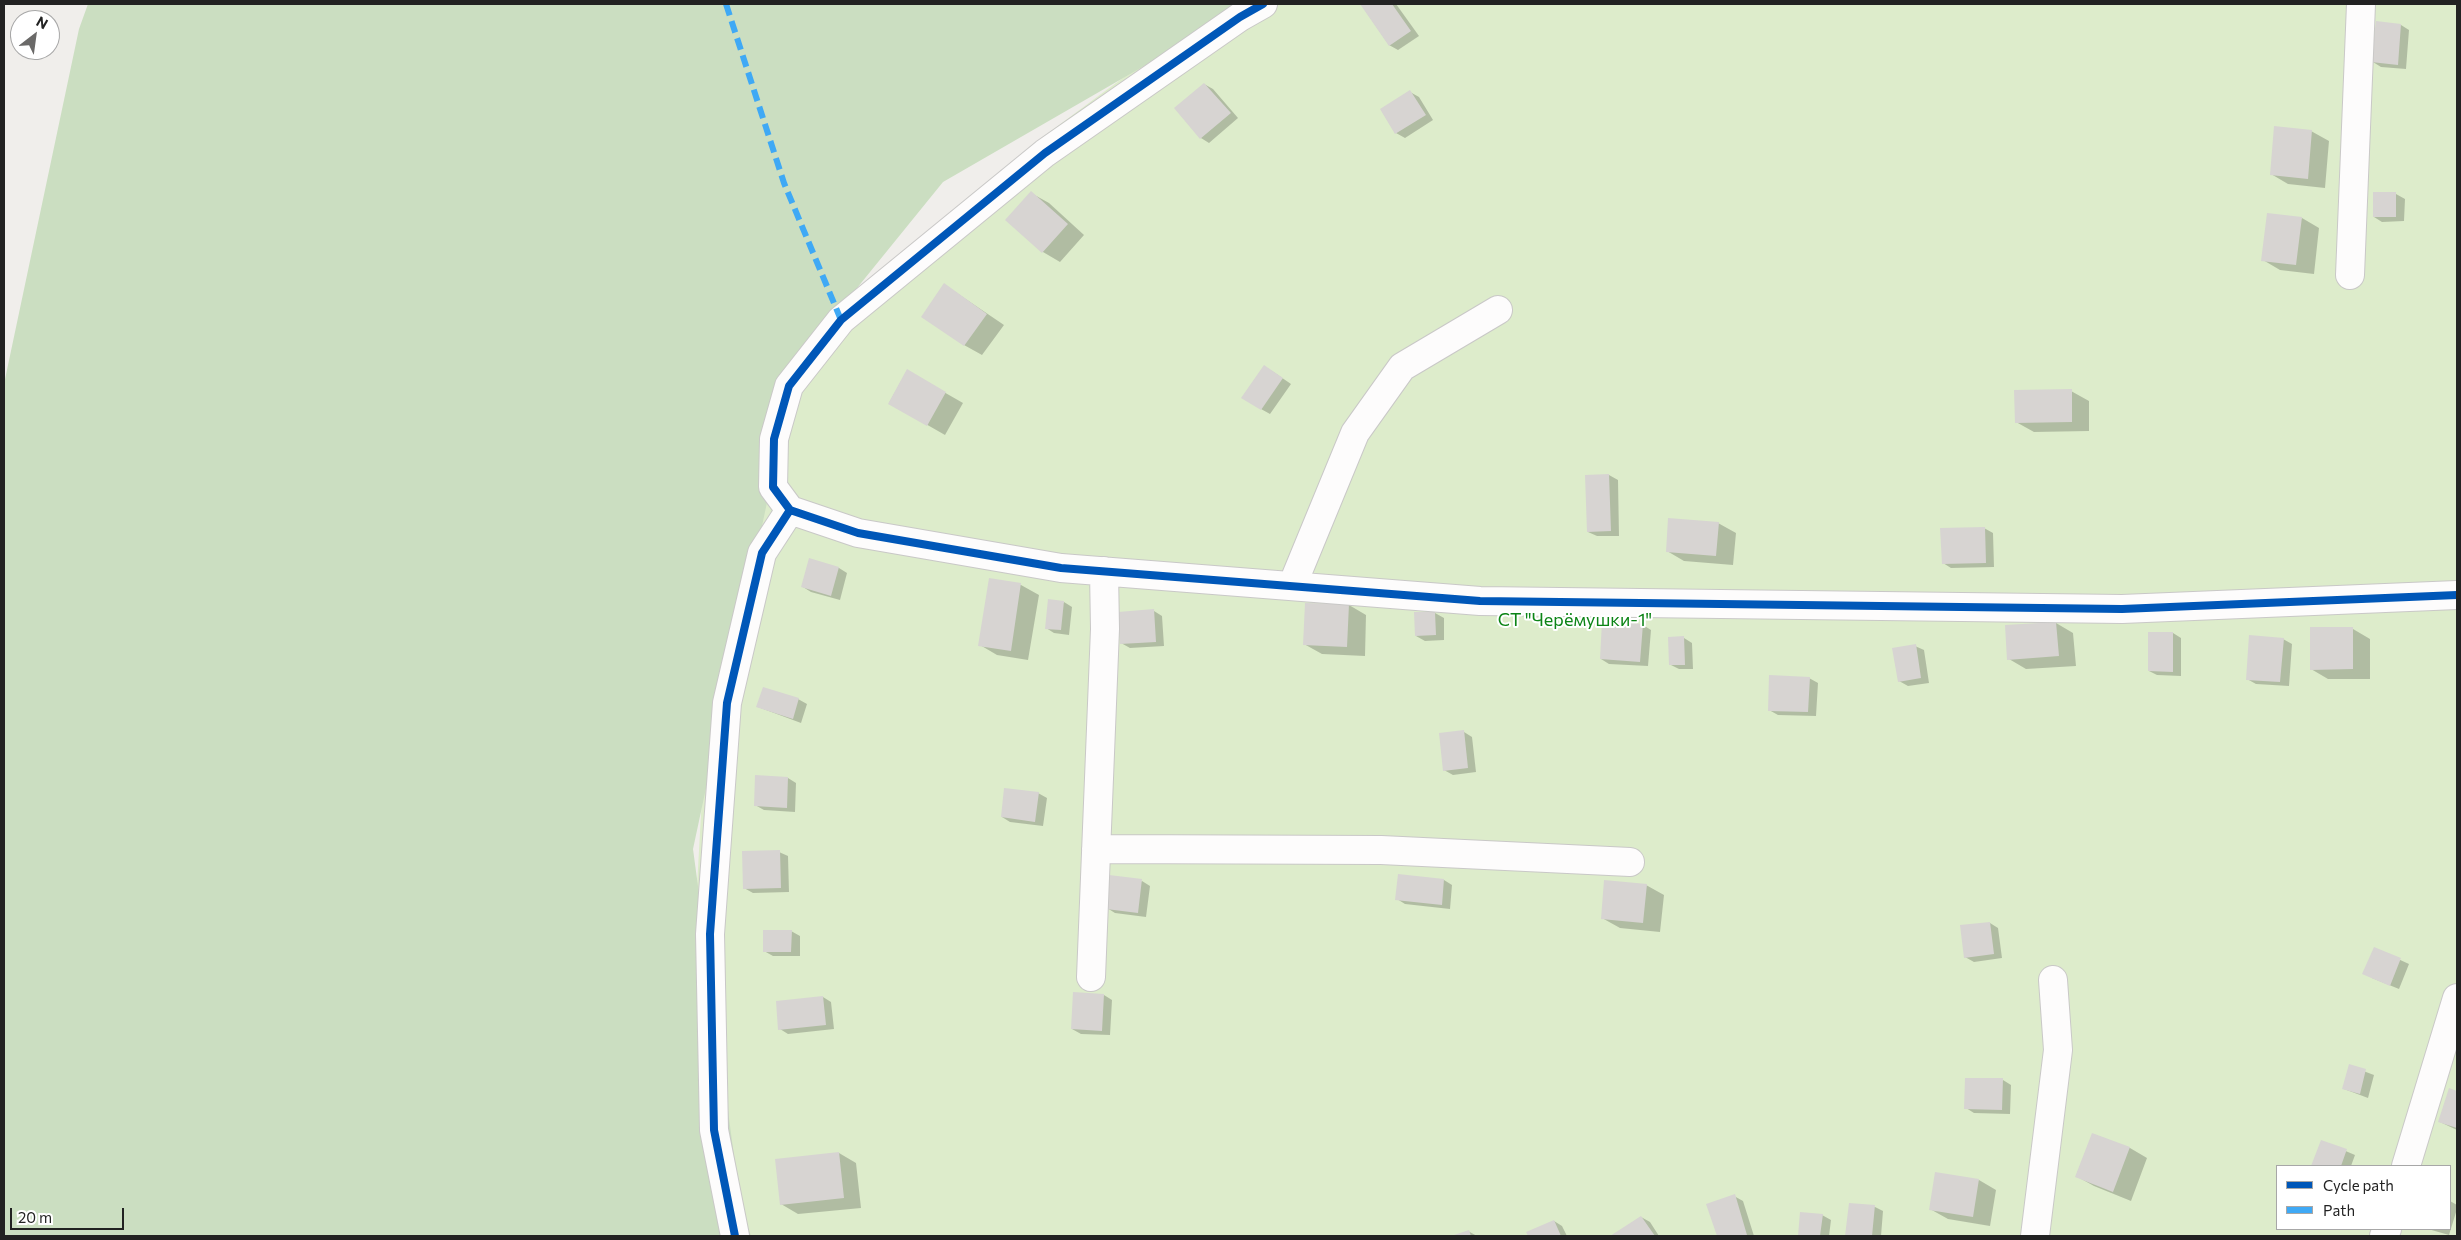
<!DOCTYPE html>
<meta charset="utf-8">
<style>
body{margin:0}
#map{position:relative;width:2461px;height:1240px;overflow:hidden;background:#f0eeeb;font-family:Commissioner,sans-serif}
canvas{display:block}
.frame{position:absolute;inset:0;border:5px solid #222;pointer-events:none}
.legend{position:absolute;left:2276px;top:1165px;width:175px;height:65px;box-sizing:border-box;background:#fff;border:1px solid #a7a7a7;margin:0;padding:6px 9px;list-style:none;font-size:15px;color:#222}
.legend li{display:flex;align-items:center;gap:10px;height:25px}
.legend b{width:25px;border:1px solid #a7a7a7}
.north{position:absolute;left:10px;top:10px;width:50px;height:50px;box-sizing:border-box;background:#fff;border:1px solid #a7a7a7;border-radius:50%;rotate:30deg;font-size:14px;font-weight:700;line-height:20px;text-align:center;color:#222}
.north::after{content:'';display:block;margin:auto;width:18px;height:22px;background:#6a6968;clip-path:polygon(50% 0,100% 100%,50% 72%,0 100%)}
.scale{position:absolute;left:10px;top:1208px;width:114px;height:22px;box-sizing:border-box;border:2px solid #222;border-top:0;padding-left:6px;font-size:15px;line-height:18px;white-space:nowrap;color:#222;-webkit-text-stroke:4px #fff;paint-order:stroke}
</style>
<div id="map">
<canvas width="2461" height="1240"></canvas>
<div class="frame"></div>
<ul class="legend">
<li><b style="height:6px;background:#0057b8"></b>Cycle path</li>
<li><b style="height:6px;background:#3fa9f5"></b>Path</li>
</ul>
<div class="north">N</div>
<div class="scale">20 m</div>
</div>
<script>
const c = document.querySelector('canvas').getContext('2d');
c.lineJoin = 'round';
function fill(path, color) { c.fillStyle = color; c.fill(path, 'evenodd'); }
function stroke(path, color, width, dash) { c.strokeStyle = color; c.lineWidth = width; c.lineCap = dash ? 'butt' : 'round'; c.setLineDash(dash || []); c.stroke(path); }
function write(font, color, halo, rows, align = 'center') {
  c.font = font + ' Commissioner,sans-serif'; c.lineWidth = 4; c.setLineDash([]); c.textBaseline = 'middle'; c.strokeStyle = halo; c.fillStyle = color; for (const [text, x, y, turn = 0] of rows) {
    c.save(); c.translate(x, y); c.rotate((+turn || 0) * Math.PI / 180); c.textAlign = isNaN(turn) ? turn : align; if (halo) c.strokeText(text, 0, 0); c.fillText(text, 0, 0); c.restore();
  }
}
fill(new Path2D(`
 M1223,4H2457V1236H718L694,941L707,705L779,368L1036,142ZM2277,1166H2450V1229H2277Z`), '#ddeccb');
fill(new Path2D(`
 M88,4H1244L1170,51L943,182L797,362L693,849L741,1208L751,1236H4V384L79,29Z`), '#cbdec1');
fill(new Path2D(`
 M1361,4H1396L1419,36L1398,50L1389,45Z
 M2377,23L2401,25L2409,30L2406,69L2381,67L2373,62Z
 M1204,84L1213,89L1238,118L1209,143L1201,138Z
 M1410,92L1419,97L1433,120L1405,138L1396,133Z
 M2311,131L2329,141L2325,188L2288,184L2271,174Z
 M1031,193L1049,203L1084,235L1060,262L1043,252Z
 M2374,193L2396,194L2405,199L2404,221L2382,222L2374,217Z
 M2302,218L2319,228L2314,274L2280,270L2263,260Z
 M945,285L1004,325L982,355L964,345Z
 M907,371L963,403L945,435L889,403Z
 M1272,371L1291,384L1270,414L1261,409Z
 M2071,391L2089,401V431L2034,432L2016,422Z
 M1609,475L1618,480L1619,536H1597L1588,532L1587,476Z
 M1718,523L1736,533L1733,565L1684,561L1667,551Z
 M1984,528L1993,533L1994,567L1951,568L1943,563Z
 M810,560L839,568L847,573L840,600L811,592L803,587Z
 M990,579L1021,585L1039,595L1028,660L997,655L980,645Z
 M1064,602L1072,607L1069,635L1054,633L1046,628Z
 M1349,605L1366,615L1365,656L1322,654L1304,644Z
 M1154,611L1162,616L1164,646L1130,648L1121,643Z
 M1435,613L1444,618V640L1425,641L1416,636Z
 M2056,623L2073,633L2076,666L2026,669L2009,659Z
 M1643,625L1651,630L1648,666L1609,664L1601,659Z
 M2353,629L2370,639V679H2328L2311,669Z
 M2173,633L2181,638V676L2157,675L2149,671Z
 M1684,638L1692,643L1693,669H1679L1671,665Z
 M2283,639L2292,644L2289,686L2256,684L2247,679Z
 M1915,646L1924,650L1929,683L1908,686L1899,681Z
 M1809,678L1818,683L1816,716L1778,715L1769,710Z
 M798,699L807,704L801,723L758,707Z
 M1464,732L1472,737L1476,772L1453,775L1444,770Z
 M788,778L796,783L795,812L764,810L755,805Z
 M1038,793L1047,798L1043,826L1010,822L1002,817Z
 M779,852L788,856L789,892L753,893L744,888Z
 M1399,875L1444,880L1452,885L1450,909L1405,904L1397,899Z
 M1142,881L1150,886L1146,917L1115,913L1107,908Z
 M1646,885L1664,895L1660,932L1620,928L1602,918Z
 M1990,923L1998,928L2002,958L1974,962L1965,957Z
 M791,931L800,936V956H773L764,951Z
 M2374,948L2409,964L2399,989L2372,978Z
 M1104,995L1112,1000L1110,1035L1081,1034L1072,1029Z
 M823,997L831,1002L834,1029L788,1034L780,1029Z
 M2350,1066L2374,1075L2368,1098L2344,1089Z
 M2003,1080L2011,1085L2010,1114L1974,1113L1966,1108Z
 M2450,1090L2457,1092V1130L2440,1122Z
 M2093,1134L2130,1148L2147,1158L2131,1201L2094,1186L2076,1176Z
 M2322,1141L2355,1155L2351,1166L2313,1165Z
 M839,1153L856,1163L861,1208L798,1214L781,1204Z
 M1979,1180L1996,1190L1990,1226L1948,1219L1930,1209Z
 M1734,1196L1743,1201L1754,1236H1718L1708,1205Z
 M2450,1201L2457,1205V1209L2449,1235L2428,1229H2450Z
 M1850,1204L1875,1207L1883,1211L1881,1236H1847Z
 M1801,1213L1822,1215L1831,1220L1829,1236H1799Z
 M1641,1217L1650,1222L1659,1236H1612Z
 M1554,1221L1562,1226L1567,1236H1530L1528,1233Z
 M1468,1231L1477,1236H1454Z`), '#0003');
fill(new Path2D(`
 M1360,4H1392L1411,31L1389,46Z
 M2376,21L2401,24L2398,65L2371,62Z
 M1204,83L1231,113L1200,139L1174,108Z
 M1410,90L1426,115L1395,134L1380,109Z
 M2274,126L2312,130L2308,179L2270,175Z
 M1031,191L1068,224L1042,253L1005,220Z
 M2373,192H2396V217H2373Z
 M2267,213L2302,217L2296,265L2261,261Z
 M944,283L987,314L964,346L921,317Z
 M1264,365L1283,378L1261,410L1241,398Z
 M907,369L946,392L927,426L888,404Z
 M2072,389V422L2015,423L2014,390Z
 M1609,474L1611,531L1587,532L1585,475Z
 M1668,518L1719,522L1716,556L1666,552Z
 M1985,527L1986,563L1942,564L1940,528Z
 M809,558L839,567L831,596L801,587Z
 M989,578L1021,583L1011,651L978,646Z
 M1048,599L1064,601L1061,630L1045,629Z
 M1305,603L1349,604L1347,647L1303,645Z
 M1154,609L1156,642L1120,644L1118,612Z
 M1414,612H1435L1436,635L1415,636Z
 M1602,621L1643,624L1640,662L1600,659Z
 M2056,622L2059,656L2007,660L2005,625Z
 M2310,627H2353V669L2310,670Z
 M2148,632H2173V672L2148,671Z
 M2249,635L2284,638L2280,682L2246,680Z
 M1684,636L1685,665H1669L1668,637Z
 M1916,644L1921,678L1898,682L1892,648Z
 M1769,675L1810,677L1808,712L1768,711Z
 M763,687L799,698L793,719L756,707Z
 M1464,730L1468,768L1443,771L1439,733Z
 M755,775L788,777L787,808L754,806Z
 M1004,788L1039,792L1035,822L1001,817Z
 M780,850L781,888L743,889L742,851Z
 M1398,874L1444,879L1442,905L1395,900Z
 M1109,875L1142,879L1138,913L1106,909Z
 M1604,880L1647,884L1643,923L1601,919Z
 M1990,922L1994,954L1964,958L1960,925Z
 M763,930H792L791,952H763Z
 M2374,947L2401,958L2390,986L2362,974Z
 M1073,992L1104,994L1102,1031L1071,1029Z
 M823,996L826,1025L778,1030L776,1001Z
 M2349,1064L2366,1069L2360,1094L2342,1089Z
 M1965,1078H2003L2002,1110L1964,1109Z
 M2449,1088L2457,1091V1128L2438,1122Z
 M2092,1133L2130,1147L2113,1192L2075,1177Z
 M2321,1140L2347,1149L2341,1166H2311Z
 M839,1152L844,1198L780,1205L775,1159Z
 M1935,1172L1979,1179L1973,1217L1929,1210Z
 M1735,1194L1747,1235L1717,1236L1706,1204Z
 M1849,1203L1875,1205L1872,1236H1845Z
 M1800,1212L1823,1214L1820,1236H1798Z
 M1641,1216L1655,1236H1610Z
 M1554,1220L1561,1236H1528L1526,1232Z
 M1469,1230L1471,1236H1451Z`), '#d7d4d2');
const minor = new Path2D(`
 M1263,4L1240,17L1045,153L841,320L789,386L774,439L773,487L790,510L858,533L1061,568L1480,601L2122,609L2457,595
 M2350,275L2361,4
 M1292,586L1355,433L1402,367L1498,310
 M1096,849L1381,850L1630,862
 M1091,977L1105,629L1104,571
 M2406,1166L2457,998
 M735,1236L714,1130L710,934L727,703L762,553L790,510
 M2035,1236L2058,1050L2053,980
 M2384,1236L2387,1229`);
stroke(minor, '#c9c8c7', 30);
stroke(minor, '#fdfcfc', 28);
stroke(new Path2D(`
 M726,4L784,183L841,320`), '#3fa9f5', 6, [12, 6]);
stroke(new Path2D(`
 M1263,4L1240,17L1045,153L841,320L789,386L774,439L773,487L790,510L858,533L1061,568L1480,601L2122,609L2457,595
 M735,1236L714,1130L710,934L727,703L762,553L790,510`), '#0057b8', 8);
write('18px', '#0c8416', '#fff', [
 ["СТ \"Черёмушки-1\"",1575,620]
]);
</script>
